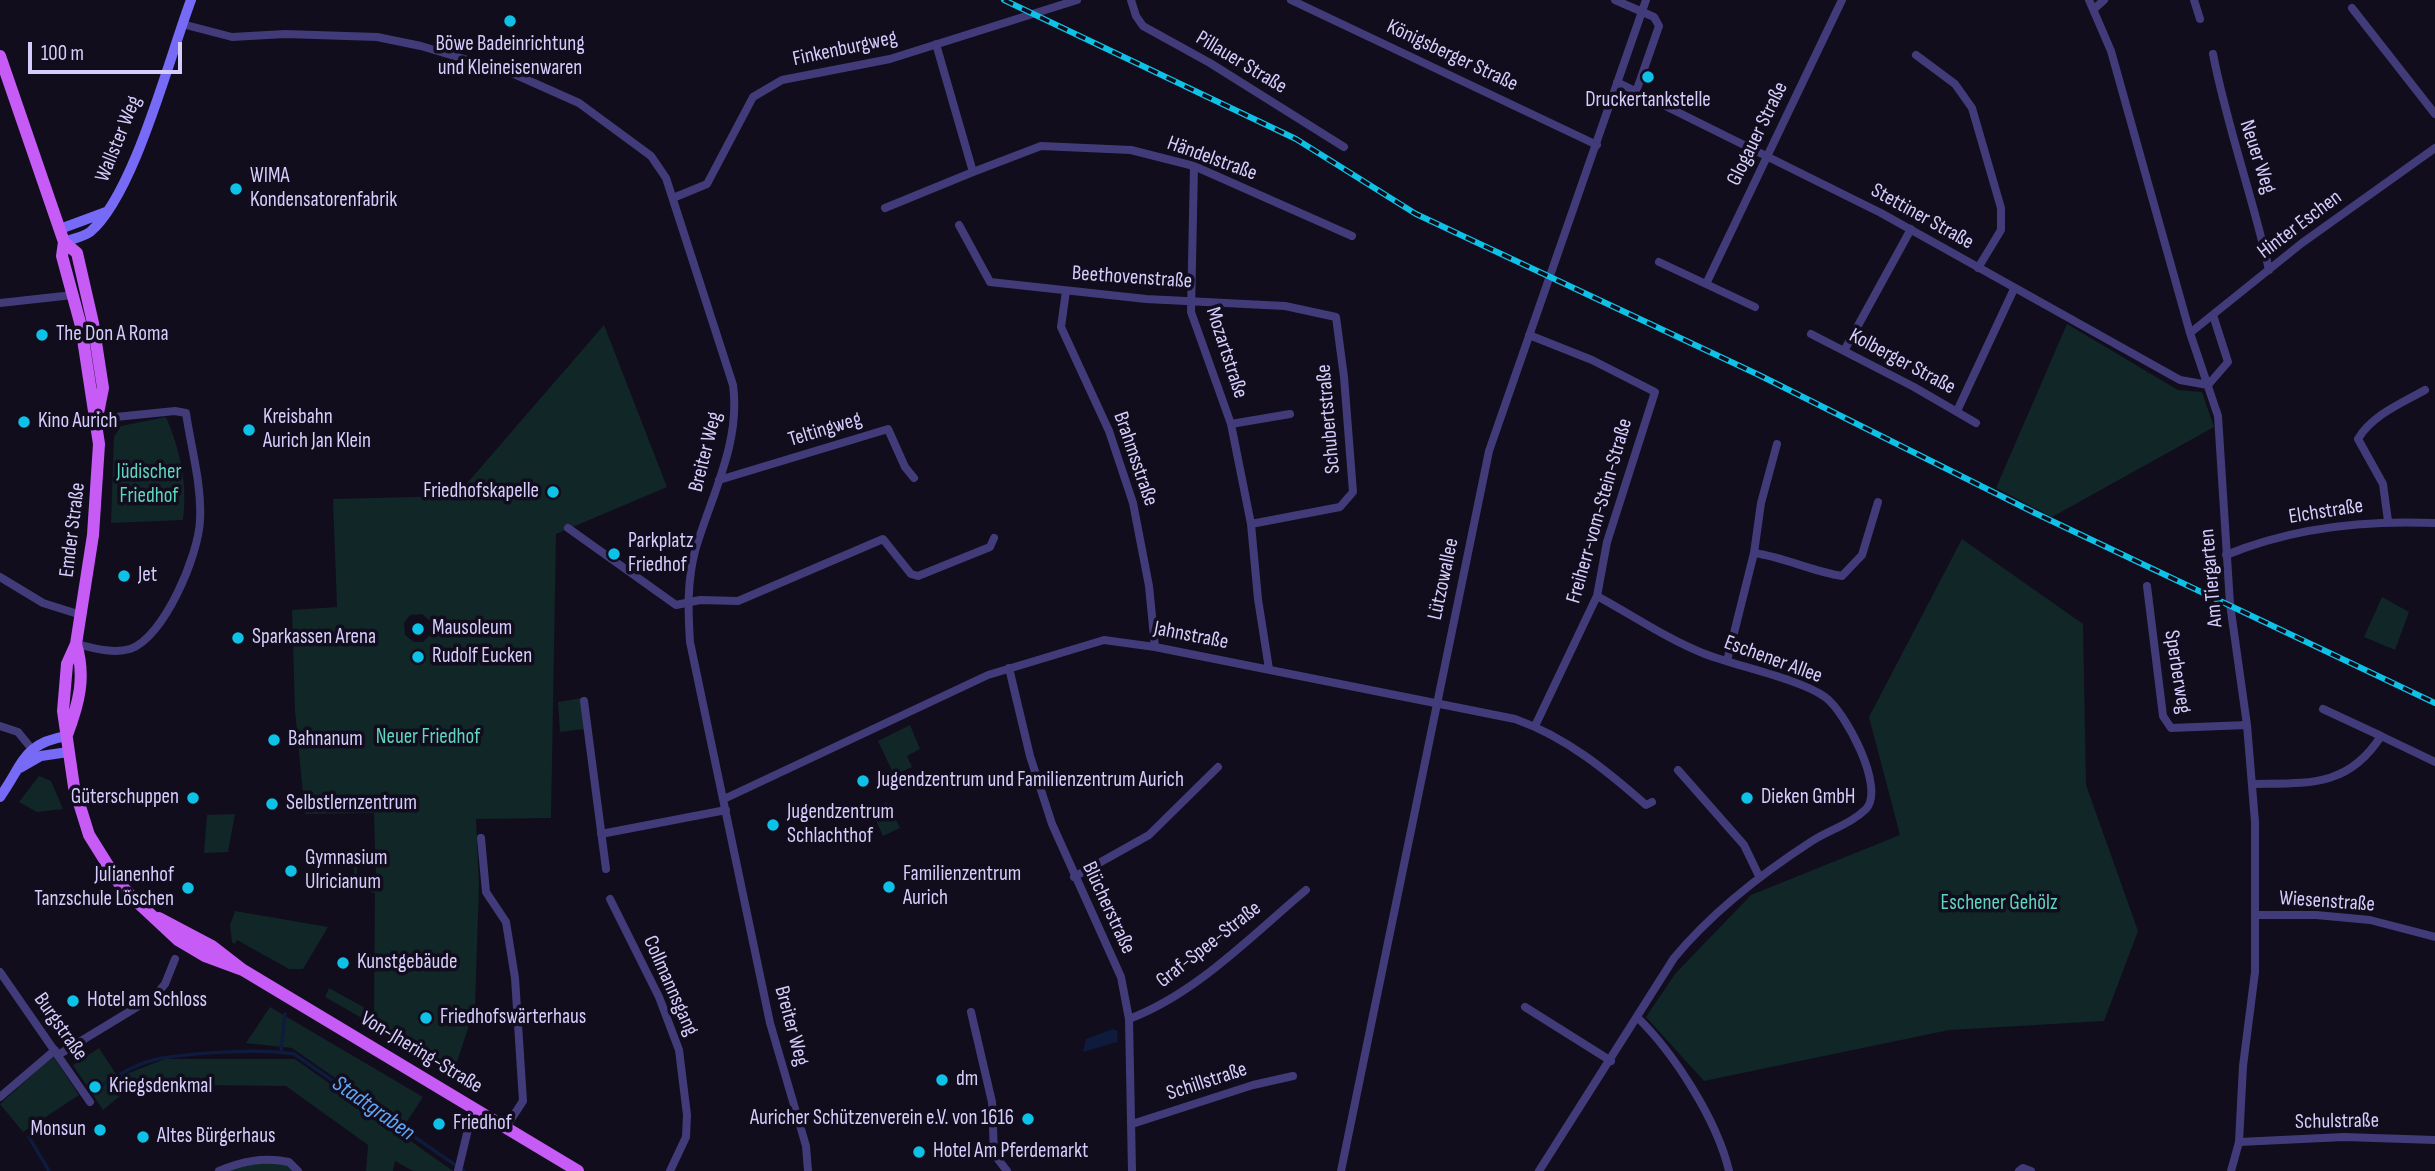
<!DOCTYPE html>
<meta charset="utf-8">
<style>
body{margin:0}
#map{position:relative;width:2435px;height:1171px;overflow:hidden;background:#110d1d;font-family:"Sofia Sans Condensed",sans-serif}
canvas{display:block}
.scale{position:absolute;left:28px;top:42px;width:154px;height:32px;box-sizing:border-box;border:4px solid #d5cdfc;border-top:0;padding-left:9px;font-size:21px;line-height:24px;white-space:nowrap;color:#d5cdfc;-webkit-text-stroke:5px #110d1d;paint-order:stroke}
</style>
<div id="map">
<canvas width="2435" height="1171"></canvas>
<div class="scale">100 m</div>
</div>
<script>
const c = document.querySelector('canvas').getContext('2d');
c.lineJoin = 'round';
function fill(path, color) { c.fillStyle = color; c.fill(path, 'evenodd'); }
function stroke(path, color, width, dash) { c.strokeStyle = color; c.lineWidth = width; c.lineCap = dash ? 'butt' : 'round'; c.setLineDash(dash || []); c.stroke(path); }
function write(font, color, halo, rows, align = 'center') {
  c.font = font + ' "Sofia Sans Condensed",sans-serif'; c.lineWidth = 7; c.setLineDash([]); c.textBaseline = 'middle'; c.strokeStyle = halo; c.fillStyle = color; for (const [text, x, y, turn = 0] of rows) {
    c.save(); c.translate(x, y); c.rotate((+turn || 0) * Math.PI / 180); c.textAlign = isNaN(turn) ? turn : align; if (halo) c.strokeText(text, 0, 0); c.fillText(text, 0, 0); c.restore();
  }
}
fill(new Path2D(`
 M2067,324L2178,390L2202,392L2214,427L2052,517L1996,488Z
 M604,325L667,487L556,534L551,818L476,819L479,885L475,1007L454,1071L325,997L329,988L374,1013L375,893L370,892V880H355L352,850H356L357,878H376L374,813L305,814L295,711L292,610L337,607L333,499L456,496ZM422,614L431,622V634L423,642H414L405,635L404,623L410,615Z
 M166,417C180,450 188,484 183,520L111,523L114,437L121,426Z
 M1962,539L2083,624L2086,785L2138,931L2104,1021L1949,1030L1704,1081L1646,1017L1675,974L1751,895L1900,835L1869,717Z
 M2382,597L2409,612L2395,650L2364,637Z
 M582,698L585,729L560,732L558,702Z
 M910,725L920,749L907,756L912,767L894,775L878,741Z
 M39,776L51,781L63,809L37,812L19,802Z
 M887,802L900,828L883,836L871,809Z
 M235,814L228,852L204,853L207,815Z
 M235,911L328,927L303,969H289L237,940L235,944L232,942L230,925Z
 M270,1007L423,1097L404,1126L292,1048L246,1043Z
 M99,1048L118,1077L165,1059H295L453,1171H413L395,1161L393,1171H366L368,1145L286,1086L196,1085L169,1081L126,1091L103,1110L73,1065Z
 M53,1056L79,1095L23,1132L0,1104Z
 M285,1161L298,1171H219L239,1162Z`), '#112627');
fill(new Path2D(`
 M1113,1029L1118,1031L1117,1042L1083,1052L1086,1039Z`), '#0e1b3c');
stroke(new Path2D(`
 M281,1052L285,1014
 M102,1085C121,1073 140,1062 162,1058C197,1053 260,1048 294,1054L464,1171
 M29,1137L49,1171`), '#0e1b3c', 3.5);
stroke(new Path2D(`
 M1131,0L1136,16L1143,26L1210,63L1344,147
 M1291,0L1597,145
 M1615,0L1654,17L1659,26L1637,89
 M2089,0L2111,51L2190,333L2218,416L2230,604L2247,725L2255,822V972L2243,1066L2239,1142L2231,1171
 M2194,0L2200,19
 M2352,8L2435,114
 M2094,9L2104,0
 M182,24L232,37L285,34L377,37L421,46L514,74L579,103L651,156L666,178L733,385C741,443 711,496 695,551C687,582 688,611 690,642L770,1023L806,1146L808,1171
 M936,44L973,172L1041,146L1131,150L1194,166L1352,236
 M2213,54C2227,127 2253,197 2269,270
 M1916,55L1955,84L1972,108L2001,208V230L1978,268
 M1617,82L1881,213L2180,380L2208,385L2228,362L2213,315
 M1194,166L1191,312L1231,424L1251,524L1258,599L1269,669
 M673,198L707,184L753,97L782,80L890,59L1077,0
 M885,208L973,172
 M959,225L990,282L1146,299L1285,306L1336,317L1344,377L1353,492L1340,507L1251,524
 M1659,262L1706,284L1842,0
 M1706,284L1755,307
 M1066,291L1061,327L1109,431L1133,503L1149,586L1155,647
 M0,303L73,295
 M2190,333L2302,243L2435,148
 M1811,334L1914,387L1976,423
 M1529,335L1592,360L1655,392L1607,542L1597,596L1535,726
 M1844,351L1911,229
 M1957,411L2014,289
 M1231,424L1290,414
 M719,480L888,429L905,467L914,478
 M2388,521L2383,484L2358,439C2372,415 2402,403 2425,390
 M568,528L676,605L700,600L738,601L883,539L911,574L918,576L990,547L994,538
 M1754,553C1784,557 1811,571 1842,576L1862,555L1878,502
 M2226,555C2291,528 2365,520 2435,523
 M0,577L43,603L81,615
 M2147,586L2163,716L2171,728L2247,725
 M76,644C93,648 113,654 130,649C164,638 199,554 200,520C202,485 191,448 186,413L175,411L96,419
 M1727,661L1754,553L1761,503L1777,444
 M1009,668L1030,756L1052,824L1121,977L1129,1019L1132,1171
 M584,701L606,869
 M2323,709L2381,736
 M0,726L18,732L31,748
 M1678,770L1744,845L1759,876
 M2252,784C2307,783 2348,788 2381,736L2435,762
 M724,799L988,675L1104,640L1155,647L1515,719C1566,737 1606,770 1646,805L1652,802
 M601,834L726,810
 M481,838L486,892L506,922L515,978L523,1101L506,1127
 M1074,877L1149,835L1218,767
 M610,899L659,997L679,1050L687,1115L686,1137L670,1171
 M2256,915H2316L2370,920L2435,937
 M0,972L90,1102
 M1525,1007L1611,1061
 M971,1012L992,1102L994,1154L1007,1171
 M1637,1017C1674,1053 1717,1120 1729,1171
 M1129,1019C1196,994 1251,936 1306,890
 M58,1055L155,996L165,984L175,959
 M0,1097L55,1050
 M1132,1124L1253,1085L1293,1076
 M2239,1142L2344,1137L2435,1140
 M219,1171C242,1161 263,1157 289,1162L298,1171
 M458,1171L470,1121L477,1109
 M1341,1171L1489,451L1646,0
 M1539,1171L1674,958C1713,911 1761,874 1812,841C1829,830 1851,824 1866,809C1886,788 1845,711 1825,697C1800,679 1736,666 1705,654C1667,639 1632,615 1597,596
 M2019,1171L2023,1168L2031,1171`), '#423b7a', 8);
stroke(new Path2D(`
 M60,229L106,212
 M64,242C72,239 83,237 90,232C134,195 169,58 191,0
 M20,768L41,756L68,752
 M0,797C24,763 23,743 67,736`), '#776af6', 10);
stroke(new Path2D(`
 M0,56L64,242L62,256L81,326L99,444L93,535L76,644L67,664L63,711L74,787L89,835L119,883L133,898L178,940L205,956L243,970
 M64,242L77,253L93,323L103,388L97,418
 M67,735C79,703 86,677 76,644
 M159,918L212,946L243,970L578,1171`), '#c65bf5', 12);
const rail = new Path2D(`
 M1004,0L1296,139L1416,214L1759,375L2035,513L2435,703`);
stroke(rail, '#0ec1e6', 6);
stroke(rail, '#110d1d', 3.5, [10]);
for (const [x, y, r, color] of [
 [510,21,7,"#0ec1e6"],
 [1648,77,7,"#0ec1e6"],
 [236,189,7,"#0ec1e6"],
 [42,335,7,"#0ec1e6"],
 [24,422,7,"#0ec1e6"],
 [249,430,7,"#0ec1e6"],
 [553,492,7,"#0ec1e6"],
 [614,554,7,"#0ec1e6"],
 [124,576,7,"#0ec1e6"],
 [418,629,7,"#0ec1e6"],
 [238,638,7,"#0ec1e6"],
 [418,657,7,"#0ec1e6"],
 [274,740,7,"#0ec1e6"],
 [863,781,7,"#0ec1e6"],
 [193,798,7,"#0ec1e6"],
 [1747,798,7,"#0ec1e6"],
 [272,804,7,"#0ec1e6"],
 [773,825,7,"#0ec1e6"],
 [291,871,7,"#0ec1e6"],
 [889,887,7,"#0ec1e6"],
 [188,888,7,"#0ec1e6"],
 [343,963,7,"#0ec1e6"],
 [73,1001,7,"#0ec1e6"],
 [426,1018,7,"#0ec1e6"],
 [942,1080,7,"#0ec1e6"],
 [95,1087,7,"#0ec1e6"],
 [1028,1119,7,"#0ec1e6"],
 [439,1124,7,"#0ec1e6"],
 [100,1130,7,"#0ec1e6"],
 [143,1137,7,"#0ec1e6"],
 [919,1152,7,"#0ec1e6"]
]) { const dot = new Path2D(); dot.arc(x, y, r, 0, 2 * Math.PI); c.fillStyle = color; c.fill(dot); stroke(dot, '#110d1d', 2.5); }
write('21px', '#d5cdfc', '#110d1d', [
 ["Böwe Badeinrichtung",510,45,"center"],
 ["und Kleineisenwaren",510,69,"center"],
 ["Druckertankstelle",1648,101,"center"],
 ["WIMA",250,177],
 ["Kondensatorenfabrik",250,201],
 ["The Don A Roma",56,335],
 ["Kreisbahn",263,418],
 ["Aurich Jan Klein",263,442],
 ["Kino Aurich",38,422],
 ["Friedhofskapelle",539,492,"right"],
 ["Parkplatz",628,542],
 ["Friedhof",628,566],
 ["Jet",138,576],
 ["Mausoleum",432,629],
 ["Sparkassen Arena",252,638],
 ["Rudolf Eucken",432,657],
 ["Bahnanum",288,740],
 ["Jugendzentrum und Familienzentrum Aurich",877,781],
 ["Güterschuppen",179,798,"right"],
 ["Dieken GmbH",1761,798],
 ["Selbstlernzentrum",286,804],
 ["Jugendzentrum",787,813],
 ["Schlachthof",787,837],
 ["Gymnasium",305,859],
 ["Ulricianum",305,883],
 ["Familienzentrum",903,875],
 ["Aurich",903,899],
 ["Julianenhof",174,876,"right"],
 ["Tanzschule Löschen",174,900,"right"],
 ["Kunstgebäude",357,963],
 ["Hotel am Schloss",87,1001],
 ["Friedhofswärterhaus",440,1018],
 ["dm",956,1080],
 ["Kriegsdenkmal",109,1087],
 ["Auricher Schützenverein e.V. von 1616",1014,1119,"right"],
 ["Friedhof",453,1124],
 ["Monsun",86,1130,"right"],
 ["Altes Bürgerhaus",157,1137],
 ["Hotel Am Pferdemarkt",933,1152]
], 'left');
write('21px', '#d5cdfc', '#110d1d', [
 ["Finkenburgweg",845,49,-12],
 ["Königsberger Straße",1452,56,25],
 ["Pillauer Straße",1241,63,31],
 ["Glogauer Straße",1758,134,-64],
 ["Wallster Weg",119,139,-68],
 ["Neuer Weg",2257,157,72],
 ["Händelstraße",1212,159,20],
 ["Stettiner Straße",1922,217,29],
 ["Hinter Eschen",2300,225,-37],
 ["Beethovenstraße",1132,278,4],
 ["Mozartstraße",1226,353,72],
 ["Kolberger Straße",1902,362,28],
 ["Schubertstraße",1329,419,-95],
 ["Teltingweg",825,430,-17],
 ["Breiter Weg",706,452,-76],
 ["Brahmsstraße",1135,459,71],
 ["Freiherr-vom-Stein-Straße",1600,511,-74],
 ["Elchstraße",2326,512,-9],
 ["Emder Straße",73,530,-83],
 ["Am Tiergarten",2212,578,-95],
 ["Lützowallee",1444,579,-78],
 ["Jahnstraße",1191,636,11],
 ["Eschener Allee",1773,660,20],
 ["Sperberweg",2177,672,81],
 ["Wiesenstraße",2327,902,4],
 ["Blücherstraße",1108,908,65],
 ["Graf-Spee-Straße",1209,945,-38],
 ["Collmannsgang",670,986,66],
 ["Breiter Weg",791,1026,75],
 ["Burgstraße",60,1027,55],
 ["Von-Jhering-Straße",421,1053,31],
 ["Schillstraße",1207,1082,-18],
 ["Schulstraße",2337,1122,-1]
]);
write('21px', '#5ed6c1', '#110d1d', [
 ["Jüdischer",149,473],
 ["Friedhof",149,497],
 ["Neuer Friedhof",428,738],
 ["Eschener Gehölz",1999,904]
]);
write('italic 23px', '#61a6f5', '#110d1d', [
 ["Stadtgraben",373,1109,35]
]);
</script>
